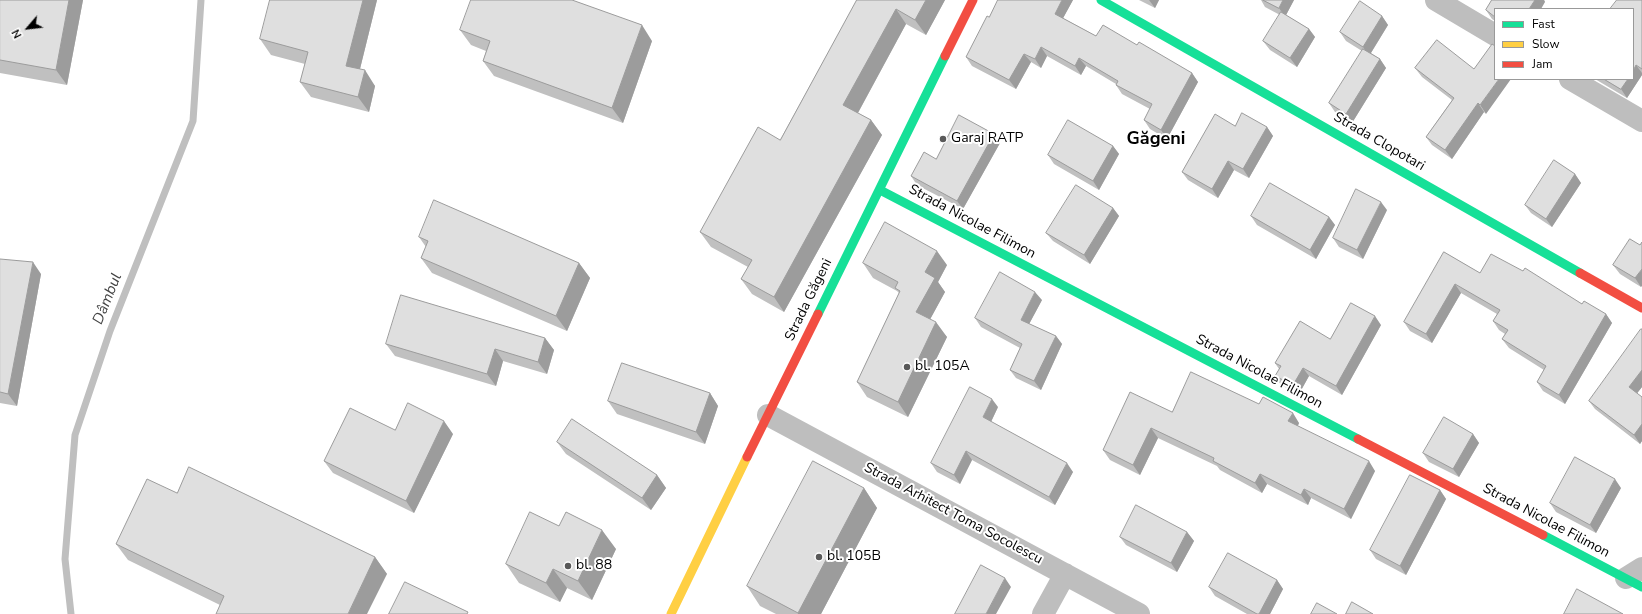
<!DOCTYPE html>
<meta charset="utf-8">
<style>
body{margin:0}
#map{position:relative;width:1642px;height:614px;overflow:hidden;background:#fff;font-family:"Nunito Sans",sans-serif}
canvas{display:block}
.legend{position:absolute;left:1494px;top:8px;width:140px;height:72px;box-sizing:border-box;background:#fff;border:1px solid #999;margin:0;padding:5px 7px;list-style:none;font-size:12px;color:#000}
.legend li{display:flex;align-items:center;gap:8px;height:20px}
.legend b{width:20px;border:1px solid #999}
.north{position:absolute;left:8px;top:8px;width:40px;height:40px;-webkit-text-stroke:3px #fff;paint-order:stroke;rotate:242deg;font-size:11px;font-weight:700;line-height:16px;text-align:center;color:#000}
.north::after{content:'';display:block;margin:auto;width:14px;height:18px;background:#000;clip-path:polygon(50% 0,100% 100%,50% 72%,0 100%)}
</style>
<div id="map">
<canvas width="1642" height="614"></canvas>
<ul class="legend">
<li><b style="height:5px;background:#16e098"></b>Fast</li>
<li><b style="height:5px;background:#ffcf43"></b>Slow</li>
<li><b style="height:5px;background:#f24e42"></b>Jam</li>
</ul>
<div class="north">N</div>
</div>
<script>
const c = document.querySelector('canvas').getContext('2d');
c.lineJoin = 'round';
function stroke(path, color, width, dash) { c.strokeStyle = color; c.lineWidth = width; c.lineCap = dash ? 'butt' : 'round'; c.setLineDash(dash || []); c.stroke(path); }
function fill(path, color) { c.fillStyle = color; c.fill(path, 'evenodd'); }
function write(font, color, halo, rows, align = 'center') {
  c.font = font + ' "Nunito Sans",sans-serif'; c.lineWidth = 4; c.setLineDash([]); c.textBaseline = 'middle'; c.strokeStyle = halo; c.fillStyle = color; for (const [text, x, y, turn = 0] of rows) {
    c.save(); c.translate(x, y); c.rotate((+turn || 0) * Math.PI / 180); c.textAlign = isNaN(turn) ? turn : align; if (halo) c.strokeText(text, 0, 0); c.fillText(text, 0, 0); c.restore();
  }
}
stroke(new Path2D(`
 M71,614L65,559L75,435L110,331L193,121L201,0`), '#bfbfbf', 7);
stroke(new Path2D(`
 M1436,0L1495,35
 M1570,79L1642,121
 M768,415L1139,614
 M1626,578L1642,568
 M1043,614L1065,574`), '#bebebe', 22);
stroke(new Path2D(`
 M1101,0L1580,273
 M880,190L1358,439
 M818,314L945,56
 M1543,535L1642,587`), '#16e098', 9);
stroke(new Path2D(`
 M671,614L747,457`), '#ffcf43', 9);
stroke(new Path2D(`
 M945,56L973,0
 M1580,273L1642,308
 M1358,439L1543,535
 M747,457L818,314`), '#f24e42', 9);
fill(new Path2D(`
 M0,0H83L67,85L0,73Z
 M377,0L360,69L375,86L369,112L311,97L300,82L305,64L271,55L260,39Z
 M857,0H945L926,35L906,24L858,113L871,120L882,135L784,312L752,294L741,279L748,267L711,247L700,232L780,140Z
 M1073,0L1063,18L1096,36L1137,45L1192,73L1198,82L1167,139L1150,129L1144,120L1150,109L1122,94L1116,85V84L1086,66L1081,75L1047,56L1041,68L1031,62L1016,89L972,66L966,57L989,17Z
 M1139,0H1159L1155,8Z
 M1261,0H1294L1286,15L1309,29L1315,37L1297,67L1270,50L1263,41L1280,15L1265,7Z
 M1492,0H1544L1545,2L1495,9V21L1492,19L1486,10Z
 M1642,0V75L1627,98L1595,79H1633Z
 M1382,16L1388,25L1371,53L1380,59L1386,68L1352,123L1335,112L1329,103L1362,51L1346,41L1340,32Z
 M460,30L652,41L623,123L494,76L483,61L486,51L471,45Z
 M1437,40L1486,114L1484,112L1452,159L1432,145L1426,137L1452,100L1422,77L1415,68Z
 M1235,126L1267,127L1273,136L1249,178L1234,170L1218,198L1188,180L1182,172Z
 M1000,143L963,209L917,185L911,176L936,159Z
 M1113,146L1119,154L1099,190L1054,164L1048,155Z
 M1575,174L1581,183L1552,227L1531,213L1525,205Z
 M1113,208L1119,216L1090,264L1053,241L1046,233Z
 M1387,210L1363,259L1339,247L1333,238Z
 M1251,216L1329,217L1335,225L1316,259L1257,225Z
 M419,237L579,263L590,278L567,331L432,273L421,258L426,247Z
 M1630,239L1641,287L1620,274L1613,265Z
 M1444,252L1480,273L1523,271L1582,304L1606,314L1612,323L1565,404L1543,391L1537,382L1544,370L1509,348L1502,339L1505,334L1499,330L1493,321L1497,314L1461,293L1432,343L1410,331L1404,322Z
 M0,259L41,274L17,406L0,403Z
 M863,263L947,265L938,282L945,292L930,319L947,337L908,417L867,397L857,382L899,293L897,291L873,278Z
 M1042,300L1029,324L1056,336L1062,344L1041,390L1016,378L1010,370L1020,348L981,327L975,318Z
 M1381,325L1342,395L1309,376L1299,394L1281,385L1275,376L1279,369L1275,363L1330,339Z
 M1642,329V387L1637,393L1642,397V441L1640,444L1595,409L1589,401Z
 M545,338L554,350L547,374L503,361L496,386L395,356L386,344Z
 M710,393L718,406L705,444L617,414L608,401Z
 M1259,404L1299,423L1298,426L1375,471L1351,519L1311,498L1308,505L1267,484L1262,493L1220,470L1217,466L1158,438L1140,475L1110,460L1103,450L1172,412Z
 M998,407L991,422L1073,472L1055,505L972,460L960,484L937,472L931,463Z
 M395,430L453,434L414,513L333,473L324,461Z
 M1473,434L1479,443L1459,477L1429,462L1423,453Z
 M557,442L657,475L666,488L651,510L566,454Z
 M864,488L877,508L821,614H776L760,606L747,586Z
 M1621,488L1596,533L1556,512L1550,503Z
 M1440,490L1446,499L1406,575L1376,559L1370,550Z
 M177,493L375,557L387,574L220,605L128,560L116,544Z
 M559,526L616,549L592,600L567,588L560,602L519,583L506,564Z
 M1187,532L1194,541L1177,572L1126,545L1120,537Z
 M1277,580L1283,589L1270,614H1247L1215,596L1209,587Z`), '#c0c0c0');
fill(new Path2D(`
 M69,0H83L67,85L56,70Z
 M363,0H377L357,81L346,66Z
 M926,0H945L926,35L915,20Z
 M1062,0H1073L1061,22L1055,14Z
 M1149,0H1159L1155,8Z
 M1283,0H1294L1285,17L1279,8Z
 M1535,0H1544L1545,2L1541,9H1529Z
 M896,9L906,24L854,120L843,105Z
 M1382,16L1388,25L1369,56L1363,47Z
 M642,25L652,41L623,123L612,108Z
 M1309,29L1315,37L1297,67L1290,58Z
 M1041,47L1047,56L1041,68L1035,59Z
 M1024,54L1031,62L1016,89L1009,80Z
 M1079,58L1086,66L1081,75L1075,66Z
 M1380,59L1386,68L1352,123L1346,114Z
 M1636,65L1642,73V75L1627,98L1621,89L1628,79H1633V71Z
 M365,70L375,86L369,112L358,97Z
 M1192,73L1198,82L1167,139L1161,130Z
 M1499,79H1511L1486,114L1480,105Z
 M1478,103L1484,112L1452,159L1445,150Z
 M871,120L882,135L784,312L774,297Z
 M1267,127L1273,136L1249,178L1243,169Z
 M994,134L1000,143L963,209L957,201Z
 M1113,146L1119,154L1099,190L1093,181Z
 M1228,161L1234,170L1218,198L1212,189Z
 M1575,174L1581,183L1552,227L1546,219Z
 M1381,202L1387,210L1363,259L1357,250Z
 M1113,208L1119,216L1090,264L1084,255Z
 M1329,217L1335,225L1316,259L1310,250Z
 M937,251L947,265L938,282L945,292L926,327L916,312L925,272Z
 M33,262L41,274L17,406L8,394Z
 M579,263L590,278L567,331L556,316Z
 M1642,269V286L1641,287L1635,278Z
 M1455,284L1461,293L1432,343L1426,334Z
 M1035,292L1042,300L1027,328L1021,320Z
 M1606,314L1612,323L1565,404L1559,395Z
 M1375,316L1381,325L1342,395L1336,386Z
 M936,322L947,337L908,417L898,402Z
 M1056,336L1062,344L1041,390L1034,381Z
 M545,338L554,350L547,374L538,362Z
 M495,349L503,361L496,386L487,374Z
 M1303,368L1309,376L1299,394L1293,385Z
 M1642,370V387L1635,396L1629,387Z
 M710,393L718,406L705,444L696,432Z
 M992,399L998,407L989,426L983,417Z
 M1293,413L1299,423L1295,431L1288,421Z
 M444,421L453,434L414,513L406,501Z
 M1642,424V441L1640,444L1634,435Z
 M1151,428L1158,438L1140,475L1133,465Z
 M1473,434L1479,443L1459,477L1453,469Z
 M966,451L972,460L960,484L954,475Z
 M1369,461L1375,471L1351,519L1344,509Z
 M1067,463L1073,472L1055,505L1049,497Z
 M1260,474L1267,484L1262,493L1255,483Z
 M657,475L666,488L651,510L642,498Z
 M1615,479L1621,488L1596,533L1590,525Z
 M864,488L877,508L821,614H798V613Z
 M1304,489L1311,498L1308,505L1301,495Z
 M1440,490L1446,499L1406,575L1400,566Z
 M602,530L616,549L592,600L578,581Z
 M1187,532L1194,541L1177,572L1171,563Z
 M375,557L387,574L367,614H348Z
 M553,569L567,588L560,602L546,583Z
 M1005,578L1011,587L996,614H986Z
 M1277,580L1283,589L1270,614H1259Z`), '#9c9c9c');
const building = new Path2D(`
 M0,0H69L56,70L0,60Z
 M270,0H363L346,66L365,70L358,97L300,82L308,52L260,39Z
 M471,0H572L642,25L612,108L483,61L490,41L460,30Z
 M857,0H926L915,20L896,9L843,105L871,120L774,297L741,279L752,260L700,232L758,127L780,140Z
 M998,0H1062L1055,14L1096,36L1103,25L1137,45L1139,42L1192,73L1161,130L1144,120L1152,104L1116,85L1118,81L1079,58L1075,66L1041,47L1035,59L1024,54L1009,80L966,57L987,16L989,17Z
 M1263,0H1283L1279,8Z
 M1492,0H1535L1529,9H1495V17L1486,10Z
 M1617,0H1642V69L1636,65L1633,71V9H1610Z
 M1360,1L1382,16L1363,47L1340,32Z
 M1281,12L1309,29L1290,58L1263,41Z
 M1437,40L1474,69L1492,44L1495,46V79H1499L1480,105L1478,103L1445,150L1426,137L1454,98L1415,68Z
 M1363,49L1380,59L1346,114L1329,103Z
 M1604,79H1628L1621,89Z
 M1242,113L1267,127L1243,169L1228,161L1212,189L1182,172L1215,114L1235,126Z
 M959,115L994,134L957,201L911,176L924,152L936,159Z
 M1068,120L1113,146L1093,181L1048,155Z
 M1554,160L1575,174L1546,219L1525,205Z
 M1270,183L1329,217L1310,250L1251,216Z
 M1076,185L1113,208L1084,255L1046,233Z
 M1356,189L1381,202L1357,250L1333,238Z
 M434,200L579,263L556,316L421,258L428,241L419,237Z
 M885,222L937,251L925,272L935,278L916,312L936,322L898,402L857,382L900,291L895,288L898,282L863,263Z
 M1630,239L1640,245L1642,242V269L1635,278L1613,265Z
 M1444,252L1480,273L1491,254L1523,271L1525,268L1582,304L1584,301L1606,314L1559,395L1537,382L1546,366L1502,339L1508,330L1493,321L1500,310L1455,284L1426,334L1404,322Z
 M0,259L33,262L8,394L0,392Z
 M1000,272L1035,292L1021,320L1056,336L1034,381L1010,370L1022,344L975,318Z
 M401,295L545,338L538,362L495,349L487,374L386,344Z
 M1351,303L1375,316L1336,386L1303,368L1293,385L1275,376L1281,366L1275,363L1300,321L1330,339Z
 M1641,329H1642V370L1629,387L1642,397V424L1634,435L1589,401Z
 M622,363L710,393L696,432L608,401Z
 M1191,372L1259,404L1263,397L1293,413L1288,421L1369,461L1344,509L1304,489L1301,495L1260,474L1255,483L1213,461L1214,458L1151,428L1133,465L1103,450L1130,392L1172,412Z
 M970,387L992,399L983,417L1067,463L1049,497L966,451L954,475L931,463Z
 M408,403L444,421L406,501L324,461L350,408L395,430Z
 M1444,417L1473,434L1453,469L1423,453Z
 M572,419L657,475L642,498L557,442Z
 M1575,457L1615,479L1590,525L1550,503Z
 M813,461L864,488L798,613L747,586Z
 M189,467L375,557L348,614H216L224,596L116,544L147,479L177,493Z
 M1410,475L1440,490L1400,566L1370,550Z
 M1136,505L1187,532L1171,563L1120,537Z
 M530,512L559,526L566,512L602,530L578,581L553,569L546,583L506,564Z
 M1228,553L1277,580L1259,614H1257L1209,587Z
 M981,565L1005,578L986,614H955Z
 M405,582L468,612L467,614H389Z
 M1577,589L1623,614H1564Z
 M1352,602L1373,614H1346Z
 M1317,603L1337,614H1311Z`);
fill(building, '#dfdfdf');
stroke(building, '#9c9c9c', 1);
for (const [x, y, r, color] of [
 [943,139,4,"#595959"],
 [907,367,4,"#595959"],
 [819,557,4,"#595959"],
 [568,566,4,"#595959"]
]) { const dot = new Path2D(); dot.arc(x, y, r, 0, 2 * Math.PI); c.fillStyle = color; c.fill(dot); stroke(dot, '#fff', 1.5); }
write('14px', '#000', '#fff', [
 ["Garaj RATP",951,139],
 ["bl. 105A",915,367],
 ["bl. 105B",827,557],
 ["bl. 88",576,566]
], 'left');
write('14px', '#000', '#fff', [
 ["Strada Clopotari",1379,142,30],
 ["Strada Nicolae Filimon",972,222,28],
 ["Strada Găgeni",809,300,-64],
 ["Strada Nicolae Filimon",1259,372,28],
 ["Strada Arhitect Toma Socolescu",953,514,28],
 ["Strada Nicolae Filimon",1546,521,28]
]);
write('italic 15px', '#444', '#fff', [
 ["Dâmbul",108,299,-68]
]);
write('bold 18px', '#000', '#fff', [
 ["Găgeni",1156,140]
]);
</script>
